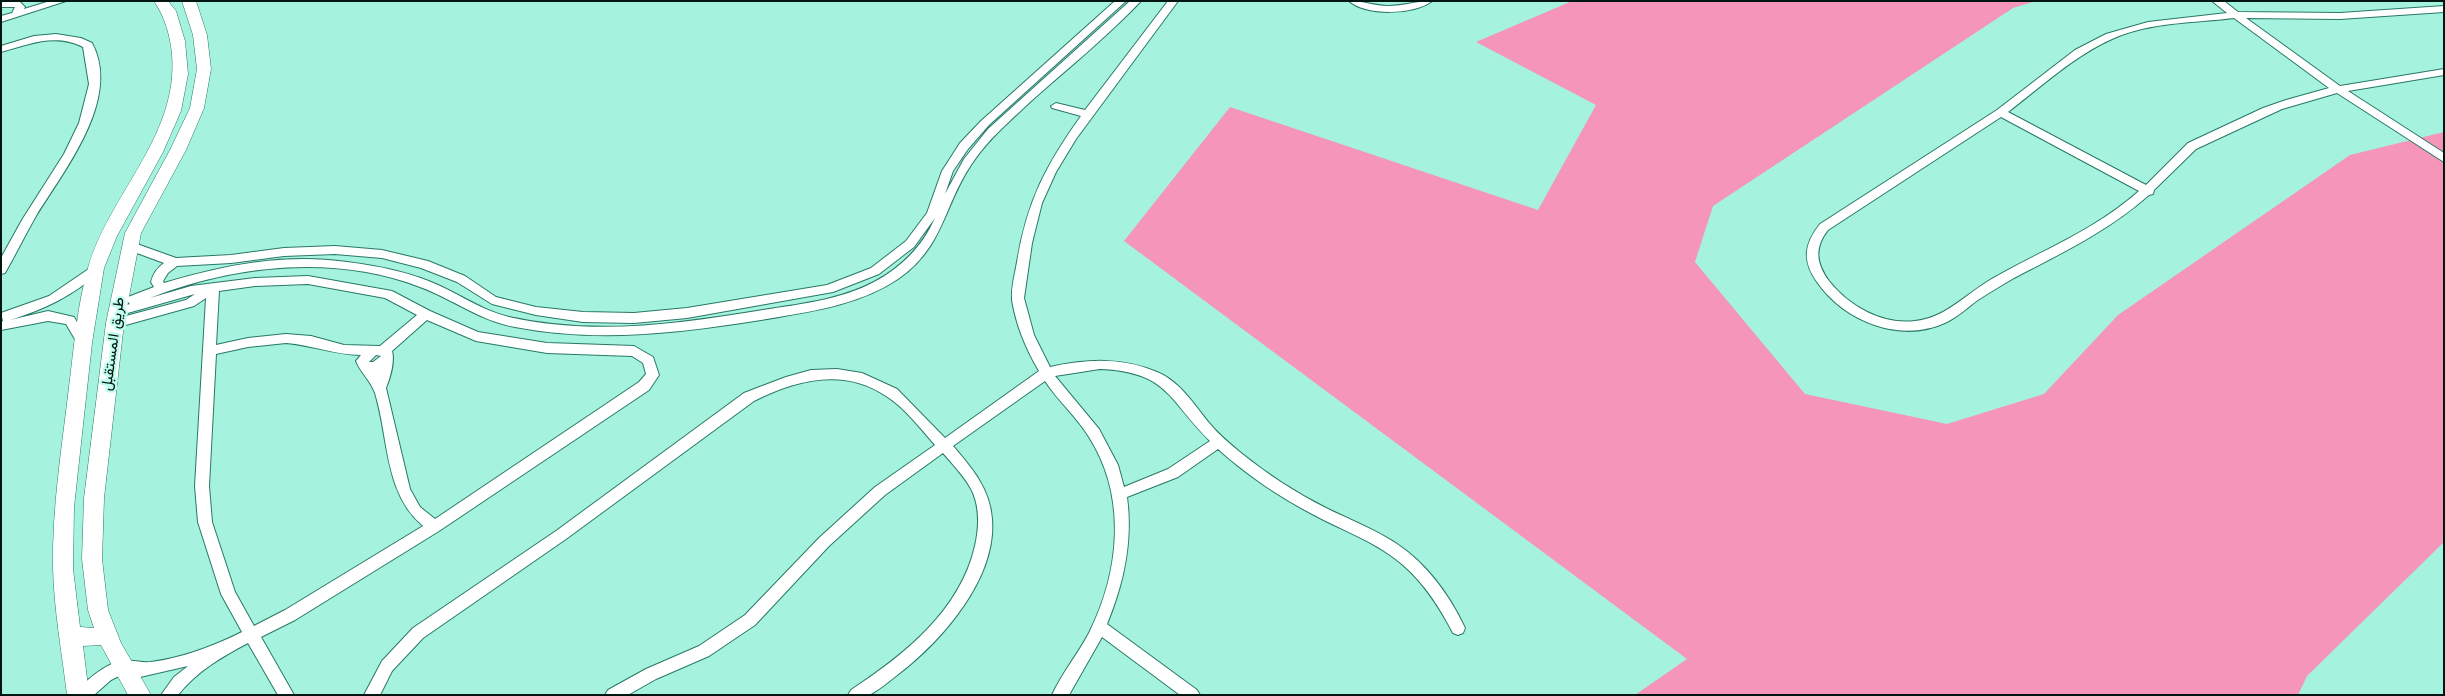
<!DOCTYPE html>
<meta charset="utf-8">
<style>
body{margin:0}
#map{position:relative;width:2445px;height:696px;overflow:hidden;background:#a5f3de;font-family:"Work Sans",sans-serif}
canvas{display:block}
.frame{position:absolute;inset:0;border:2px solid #001610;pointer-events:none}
</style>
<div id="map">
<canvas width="2445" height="696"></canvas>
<div class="frame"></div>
</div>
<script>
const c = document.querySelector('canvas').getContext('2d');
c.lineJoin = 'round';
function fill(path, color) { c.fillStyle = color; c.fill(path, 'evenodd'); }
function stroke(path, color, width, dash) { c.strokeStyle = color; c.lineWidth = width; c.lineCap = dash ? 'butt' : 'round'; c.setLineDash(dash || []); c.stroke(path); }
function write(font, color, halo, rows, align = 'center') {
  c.font = font + ' "Work Sans",Vazirmatn,sans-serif'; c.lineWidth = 4.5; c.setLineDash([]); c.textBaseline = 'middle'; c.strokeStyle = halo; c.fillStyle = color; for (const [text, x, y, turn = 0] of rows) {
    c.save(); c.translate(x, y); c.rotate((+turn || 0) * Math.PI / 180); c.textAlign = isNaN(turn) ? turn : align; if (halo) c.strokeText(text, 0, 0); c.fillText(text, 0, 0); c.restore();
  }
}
fill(new Path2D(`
 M1572,1H2036L2013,8L1713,206L1695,262L1805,394L1947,424L2044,394L2118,315L2350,155L2444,132V542L2307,676L2298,695H1635L1687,659L1124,241L1230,107L1538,210L1596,105L1476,42Z`), '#f495b9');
const street = new Path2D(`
 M1,1L20,2L25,7L24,9L50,1H66L1,22V16L12,13L15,7H1Z
 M1115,1H1126L989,125L968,149L953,171L945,194L964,159L988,129L1130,1H1141C1107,37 1067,69 1030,102C1009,122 987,140 971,165C943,207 944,247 898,279C858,306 807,312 761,320C679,333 598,343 515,327C480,321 453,299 420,287C334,254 234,265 150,298L191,286L255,278L308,276L392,291L430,311L478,332L547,343L634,346L653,357L659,375L649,390L439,531L295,620L261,637L294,695H278L248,643C223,656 196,672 178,695H161L174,677L188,666L140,677L123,674L111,680L94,695H75C81,683 107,663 121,661C129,659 141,663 151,662C182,658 214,646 242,632L221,594L198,522L195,486L206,298L194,306L115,328L111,326L109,323L111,320L186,300L195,294L117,316L113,315L111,312L113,309L130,304L126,300L128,297L154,287L151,282C153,274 157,268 164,263L126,249L124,246L126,243H134L176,258L231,255L284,248L335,246L382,250L428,261L465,276L496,297L536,307L583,312L634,313L687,308L827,285L871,268L906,241L927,213L942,171L960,143L981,121ZM935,218C922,247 902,267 874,282C840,300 800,304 763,310C678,324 594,336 509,317C484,311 462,296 438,285C410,272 378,266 347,262C285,253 223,265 164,283L163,281L168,273L177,266L231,263L284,256L335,254L382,258L421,268L457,282L492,304L536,315L583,322L634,323L687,318L833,292L879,274L914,247ZM308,284L385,298L417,315L380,346L344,345L311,336L286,334L248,338L216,345L219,291L255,286ZM427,320L476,341L547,353L632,356L643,363L646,374L639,382L435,519L420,507L410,489L386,388C390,378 395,361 392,351ZM286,343C312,345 335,355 361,355L356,361C360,372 371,381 375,393C389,439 384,493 423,526L285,610L254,626L235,592L212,522L209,486L216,354L248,347ZM376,355L381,356L373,362H369Z
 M1168,1H1178L1076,139L1056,172L1042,203L1032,243L1024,298L1034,335L1050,367C1087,359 1121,357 1157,372C1181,382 1194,405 1210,424C1219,435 1230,444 1241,453C1267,474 1296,493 1326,508C1350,520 1375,529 1397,544C1427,564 1450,596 1465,628L1463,633L1458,635L1453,633C1440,608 1425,584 1403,565C1378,543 1346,532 1316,516C1281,498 1248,476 1218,449L1178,477L1127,497C1133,541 1124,583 1107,624L1197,690L1200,695H1180L1102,637L1069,695H1052C1062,673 1078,654 1089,633C1120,571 1127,497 1089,437C1077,417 1058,401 1045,381L953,446C972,468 990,489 992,519C997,579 941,642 896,676C888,682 880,689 871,694C865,696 855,695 848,695L851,690C904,655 960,611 975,546C979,528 980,510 973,493C967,479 953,465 943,453L885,495L829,546L755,625L709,656L656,679L628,695H605L608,690L646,669L699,646L745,615L819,538L875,487L935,445C920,428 905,408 886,396C844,367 795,380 754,401L566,539L423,638L392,671L380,695H364L382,661L413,628L556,531L744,393L757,388L786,377L811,370L837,369L862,373L897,389L945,438L1039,371C1026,349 1016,325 1012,300C1011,287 1015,274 1017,262C1027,201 1046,165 1081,116L1052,108L1051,106L1056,103L1085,110ZM1100,369C1169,372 1168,400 1210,441L1168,469L1124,487L1118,465L1099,429L1055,376Z
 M1349,1C1363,1 1375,6 1388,6C1403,6 1417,1 1432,1C1415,15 1366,16 1349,1Z
 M2212,1H2224L2238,12L2340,13L2444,6V12L2340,19L2246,18L2340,86L2444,69V75L2348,91L2444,153V162L2337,93L2282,109L2196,149L2154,190L2153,194L2149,195C2108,231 2062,253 2014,278C2002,285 1990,292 1978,300C1968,307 1959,316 1947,322C1901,344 1845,322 1817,282C1802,261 1804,244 1820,224L1997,110L2075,50L2106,34L2148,22L2227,13ZM2234,18L2329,88L2286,100L2263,108L2188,143L2146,185L2008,112C2042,86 2074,56 2112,39C2149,22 2194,23 2234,18ZM2001,117L2139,191C2094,231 2042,250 1990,280C1965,295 1945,318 1915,321C1882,325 1849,306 1829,281C1816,263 1814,248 1828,230Z
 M56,34L81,38L92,43C122,99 64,170 36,216C25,235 16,254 5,273L1,274V258L22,220L64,154L79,123L89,84L83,47C55,33 30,44 1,52V46L34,36Z
 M96,264L100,265L102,268L100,271C73,296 45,309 10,320L48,311L74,317L89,343L87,346H79L66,324L48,321L1,330V322L3,321L1,313L49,296Z`);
const secondary = new Path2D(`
 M154,1H168L176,11L185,41L188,74L181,111L163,152L117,236L104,268L92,343L74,507L73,569L80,627L94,628L88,610L82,559L84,498L106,323L125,233L170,150L190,108L197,69L193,35L182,1H196L207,35L211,69L204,108L186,150L141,233L124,323L104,498L102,559L108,610L121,643L151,695H128L101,645L83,646L89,695H67C62,653 54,610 53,568C52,507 62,447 69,387C74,348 77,306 88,268C109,194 179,136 172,54C170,35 165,17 154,1Z`);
stroke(street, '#287867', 2);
stroke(secondary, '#287867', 1);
fill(street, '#fff');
fill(secondary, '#fff');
write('15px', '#001610', '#c0fdec', [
 ["طريق المستقبل",113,344,-82]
]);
</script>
